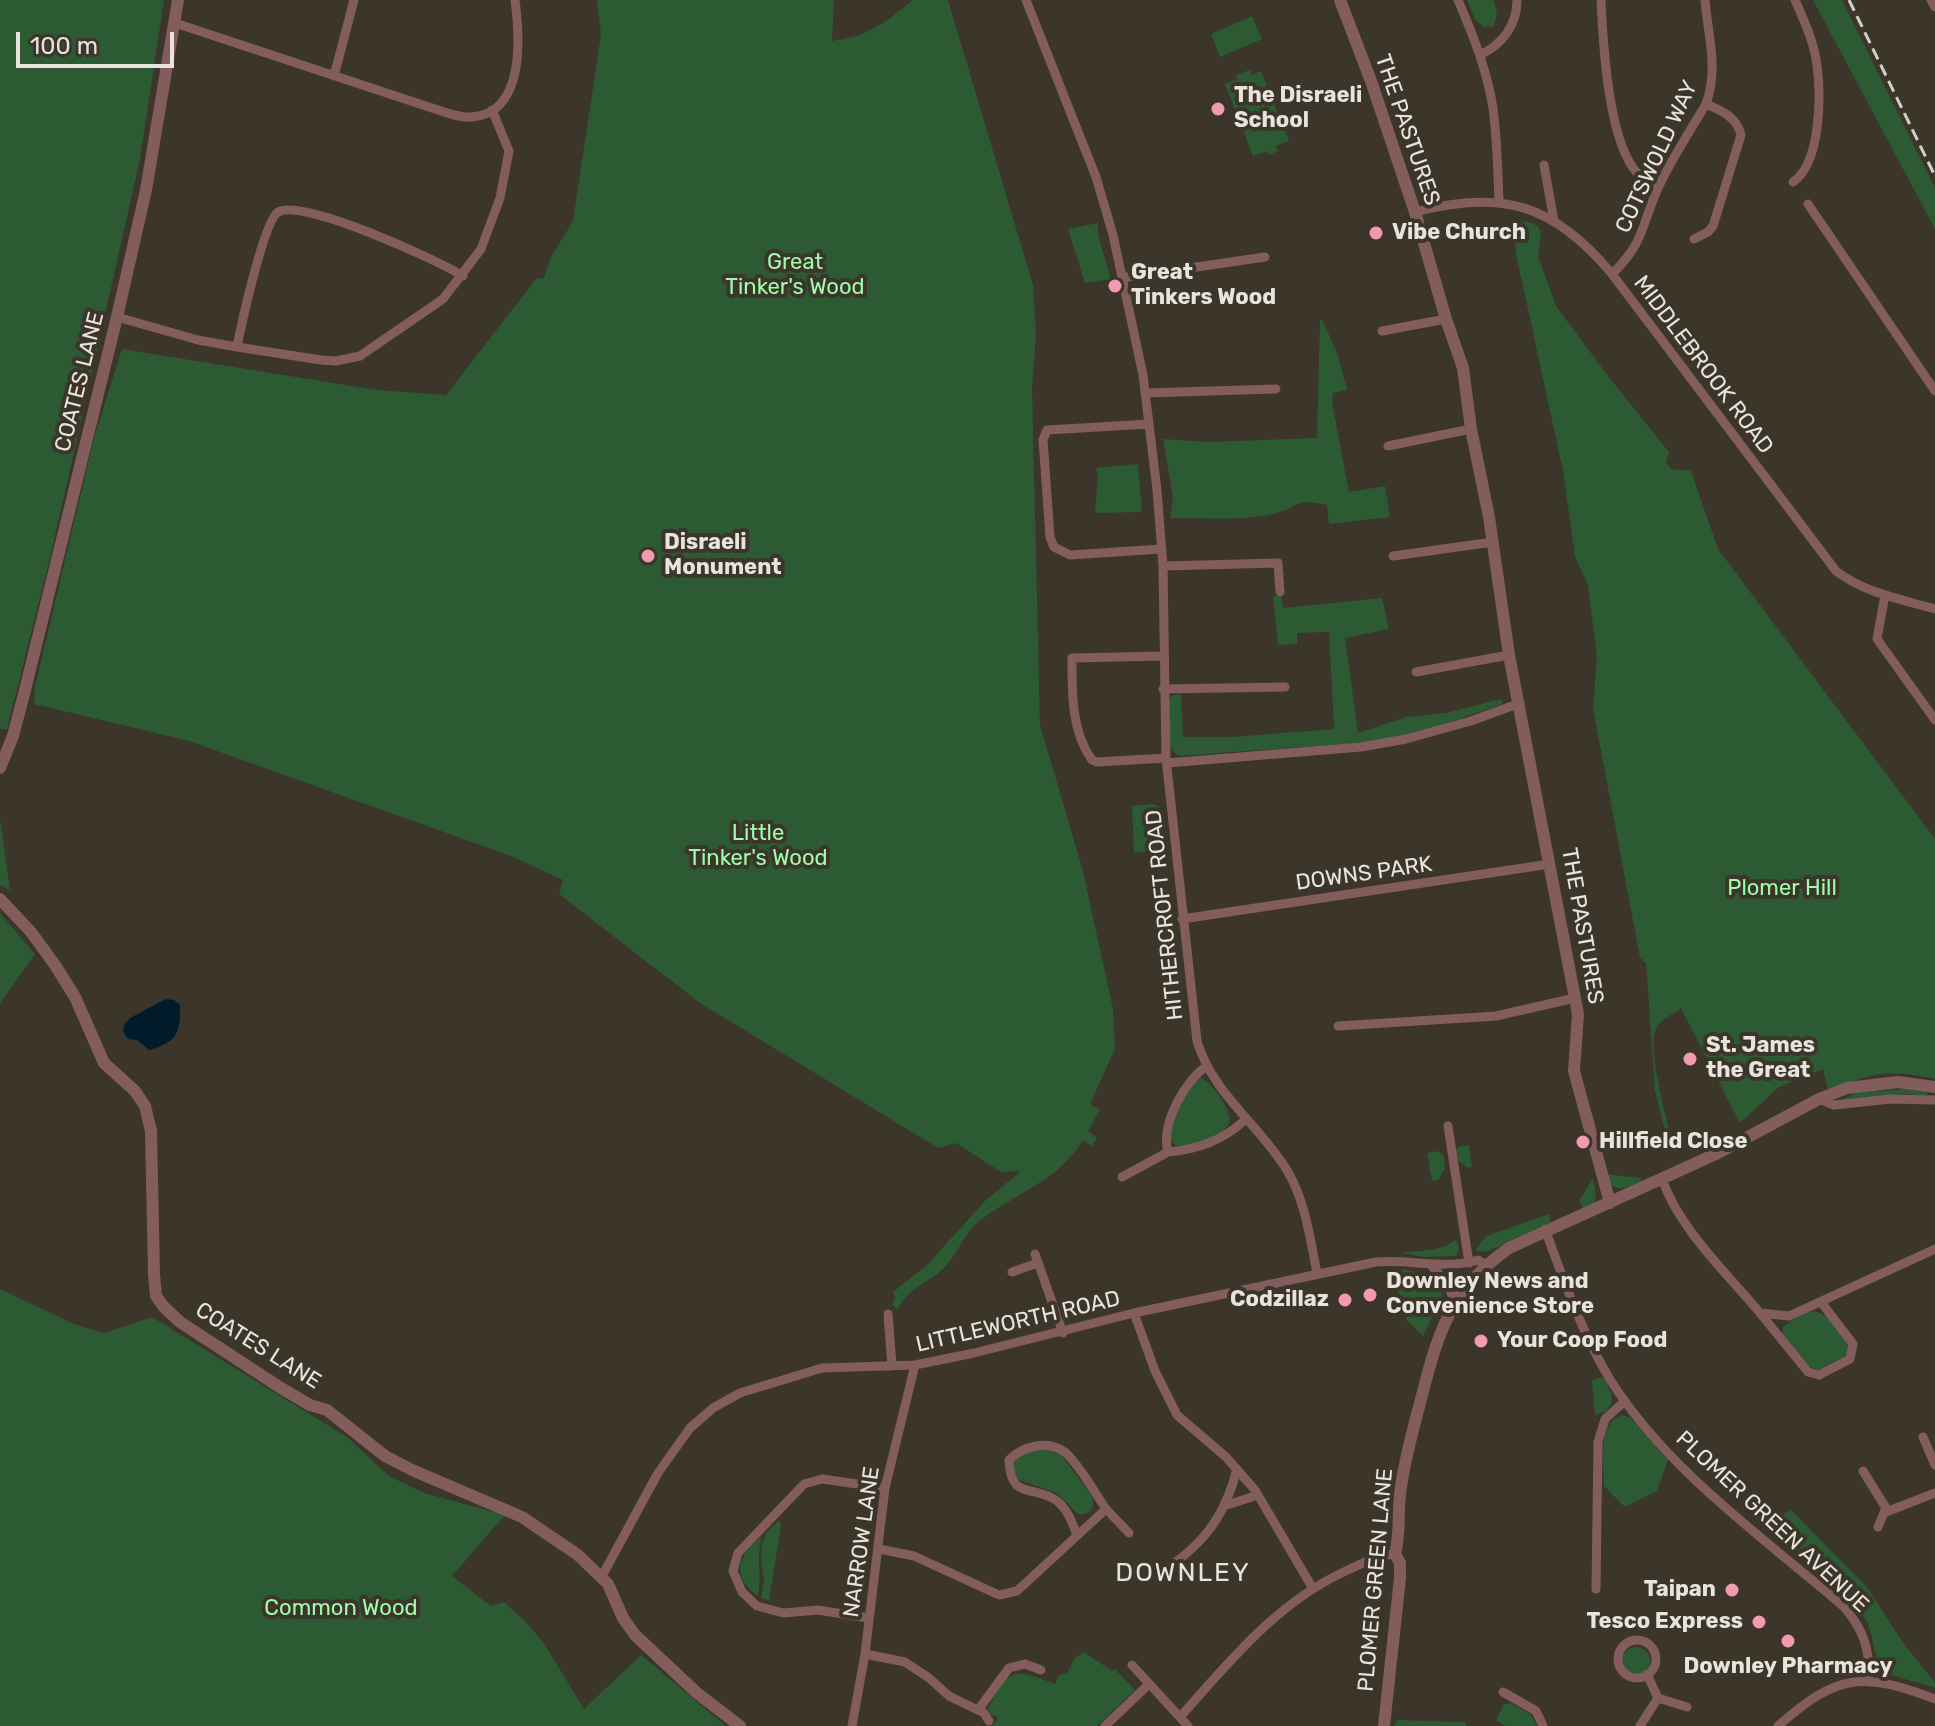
<!DOCTYPE html>
<style>
body{margin:0}
#map{position:relative;width:1935px;height:1726px;overflow:hidden;background:#3c352a;font-family:Rubik,sans-serif}
canvas{display:block}
.scale{position:absolute;left:16px;top:32px;width:158px;height:36px;box-sizing:border-box;border:4px solid #e8e4dd;border-top:0;padding-left:10px;font-size:24px;line-height:28px;white-space:nowrap;color:#e8e4dd;-webkit-text-stroke:6px #3c352a;paint-order:stroke}
</style>
<div id="map">
<canvas width="1935" height="1726"></canvas>
<div class="scale">100 m</div>
</div>
<script>
const c = document.querySelector('canvas').getContext('2d');
c.lineJoin = 'round';
function fill(path, color) { c.fillStyle = color; c.fill(path, 'evenodd'); }
function stroke(path, color, width, dash) { c.strokeStyle = color; c.lineWidth = width; c.lineCap = dash ? 'butt' : 'round'; c.setLineDash(dash || []); c.stroke(path); }
function write(font, color, halo, rows, align = 'center') {
  c.font = font + ' Rubik,sans-serif'; c.lineWidth = 8; c.setLineDash([]); c.textBaseline = 'middle'; c.strokeStyle = halo; c.fillStyle = color; for (const [text, x, y, turn = 0] of rows) {
    c.save(); c.translate(x, y); c.rotate((+turn || 0) * Math.PI / 180); c.textAlign = isNaN(turn) ? turn : align; if (halo) c.strokeText(text, 0, 0); c.fillText(text, 0, 0); c.restore();
  }
}
fill(new Path2D(`
 M0,0H164L140,159L51,554L7,729H0Z
 M597,0H834L832,41L858,36L885,22L913,0H948L1033,285L1036,336L1032,387L1040,725L1083,871L1113,1009L1115,1049L1090,1104L1100,1110L1088,1131L1097,1138L1092,1146L1083,1140C1059,1182 1011,1194 976,1224C962,1237 957,1256 943,1269C929,1282 904,1291 898,1310L892,1304L895,1299L893,1292L926,1266L985,1201L1021,1171L1001,1172L956,1143L938,1148L700,1003L559,894L563,880L511,856L189,741L34,704L35,686L94,438L122,349L377,390L446,395L536,279L544,278L551,257L573,221L601,34Z
 M1467,0H1494L1497,14L1494,26L1484,27L1476,21Z
 M1813,0H1842L1935,188V229Z
 M1252,16L1262,39L1220,57L1211,34Z
 M1250,70L1252,75L1261,71L1289,141L1276,146L1278,151L1269,155L1267,151L1253,156L1225,84L1237,79L1236,75Z
 M1515,222H1528L1538,226L1541,233L1538,256L1556,306L1608,376L1669,452L1666,463L1671,469L1691,471L1718,549L1935,839V1079C1886,1069 1874,1073 1828,1090L1823,1069L1779,1087L1740,1123L1681,1008C1673,1015 1660,1019 1656,1029C1647,1049 1666,1115 1671,1138L1667,1139L1655,1091L1646,963L1640,958L1593,708L1597,657L1588,585L1575,557L1563,471L1516,254L1513,229Z
 M1098,223V235L1111,279L1085,283L1068,229Z
 M1322,319L1338,355L1347,390L1333,393L1332,402L1349,492L1385,486L1390,517L1329,524L1327,505C1293,497 1300,508 1273,514C1240,521 1204,518 1170,518L1173,497L1163,439L1208,442L1317,438L1320,320Z
 M1138,464L1142,512L1095,513L1098,476L1096,468Z
 M1273,596H1281L1283,608L1382,598L1389,629L1345,638L1358,733L1406,717L1446,713L1501,699L1503,704L1415,734L1360,743L1178,756L1169,746L1168,701L1173,695L1181,694L1183,737H1231L1334,729L1329,632L1297,633V644L1278,645Z
 M1152,804L1160,807L1164,850L1134,853L1132,806Z
 M0,818L10,890L0,885Z
 M0,913L35,954L0,1003Z
 M1201,1078C1214,1084 1230,1108 1230,1122C1221,1139 1194,1146 1175,1145L1171,1142L1169,1128L1190,1084Z
 M1907,1089L1928,1092L1926,1096L1906,1094L1840,1100L1859,1092Z
 M1469,1145L1472,1167L1468,1168L1456,1159L1454,1152L1459,1147Z
 M1438,1151L1444,1157L1445,1168L1438,1180L1432,1181L1427,1153Z
 M1604,1174L1640,1178L1642,1182C1627,1189 1610,1194 1604,1174Z
 M1593,1178L1596,1195L1594,1203L1583,1208L1579,1201Z
 M1549,1214L1550,1222L1491,1250L1484,1252L1475,1250L1487,1236Z
 M1456,1239L1459,1250L1456,1256L1424,1257L1401,1253C1419,1250 1443,1252 1456,1239Z
 M1402,1269C1420,1272 1438,1276 1442,1296L1423,1336L1407,1321L1396,1286L1406,1279L1401,1271Z
 M0,1289L74,1324L104,1333L152,1317L347,1437L389,1476L424,1493L505,1515L452,1576L491,1606L504,1602L528,1624L545,1645L584,1709L641,1655L726,1726H0Z
 M1812,1311C1825,1311 1848,1334 1848,1347C1848,1353 1846,1356 1843,1360L1841,1358L1818,1370L1808,1366L1782,1335L1783,1327L1799,1315Z
 M1603,1377C1610,1390 1618,1400 1605,1412L1595,1414L1592,1380Z
 M1622,1415L1631,1418L1668,1460L1657,1491L1625,1507L1604,1486C1604,1465 1596,1423 1622,1415Z
 M1025,1449H1055L1060,1453L1092,1496C1096,1507 1090,1516 1078,1514L1057,1493L1016,1479L1012,1473L1013,1458Z
 M1791,1510L1867,1587L1902,1641L1935,1683V1688C1924,1684 1895,1677 1888,1673C1870,1662 1876,1633 1864,1617C1837,1582 1796,1554 1763,1525Z
 M779,1520L781,1526L769,1601L761,1598L764,1579L761,1557L762,1545L766,1533Z
 M762,1536C756,1556 762,1576 758,1596C729,1575 738,1555 762,1536Z
 M1622 1661a14 14 0 1 1 28 0a14 14 0 1 1-28 0Z
 M1084,1652L1112,1671L1115,1669L1135,1690L1097,1726H992L998,1718L989,1713L988,1708C1010,1666 1014,1669 1055,1684L1058,1676L1067,1673L1075,1658Z
 M1511,1703L1531,1715L1537,1726H1505L1496,1720L1504,1704Z
 M1398,1720L1466,1722V1726H1394Z`), '#2b5a33');
fill(new Path2D(`
 M166,999L174,1000L180,1005C181,1033 177,1042 149,1050L137,1040L128,1039L123,1032L124,1025L130,1018Z`), '#001c2a');
stroke(new Path2D(`
 M1026,0L1096,177L1113,235L1143,375L1157,490L1163,566L1166,758L1197,1041C1213,1095 1261,1126 1288,1172C1306,1203 1310,1239 1317,1273
 M1458,0C1473,35 1487,70 1493,108C1497,138 1498,171 1499,202
 M1601,0C1603,42 1608,143 1638,174C1643,180 1651,184 1658,188
 M1931,0L1935,7
 M175,23L435,109C447,113 460,118 472,117C525,113 520,38 515,0
 M1480,55C1503,44 1517,25 1517,0
 M334,76L354,0
 M1544,165L1554,221
 M1793,182C1821,163 1821,96 1817,65C1814,42 1804,20 1795,0
 M1808,204L1935,391
 M1415,212C1502,189 1554,204 1612,274L1836,571C1865,593 1900,599 1935,609
 M1694,239L1708,232L1713,226L1741,135C1737,117 1722,111 1706,104
 M1612,274C1646,241 1641,224 1659,186C1672,158 1690,131 1706,104C1719,68 1708,37 1705,0
 M1121,278L1265,257
 M117,317L198,340L237,347L321,360L336,361L360,356L443,299L481,249L500,198L509,151L492,110
 M1382,331L1446,319
 M237,347C241,326 264,221 278,212C303,198 437,260 463,276
 M1146,393L1276,389
 M1149,424L1047,430L1043,440L1050,537L1054,547L1070,555L1161,549
 M1388,446L1471,429
 M1393,556L1493,542
 M1163,566L1278,563L1280,592
 M1885,595L1877,639L1935,720
 M1163,656L1072,658C1072,692 1071,731 1092,760L1097,762L1166,758
 M1416,672L1509,655
 M1163,689L1285,687
 M1167,763L1361,747L1406,739L1471,721L1520,703
 M1182,919L1550,864
 M1338,1026L1496,1016L1575,998
 M1207,1066C1185,1080 1160,1125 1168,1152C1198,1149 1222,1141 1245,1120
 M1819,1099L1834,1105L1891,1099L1935,1100
 M1448,1126L1469,1263
 M1122,1177L1168,1152
 M1662,1179C1680,1230 1726,1272 1760,1313L1789,1316L1935,1249
 M1545,1229C1564,1281 1582,1334 1611,1381C1669,1472 1764,1538 1844,1607C1864,1630 1870,1650 1869,1681
 M1035,1254L1063,1333
 M1431,1265L1446,1282L1455,1302
 M1012,1272L1038,1263
 M1134,1313L1155,1371L1177,1415L1226,1457L1255,1490L1312,1587
 M1760,1313L1808,1372L1819,1375L1850,1359L1853,1344L1821,1302
 M888,1314L892,1366
 M1923,1437L1935,1465
 M1863,1471L1886,1508L1878,1527
 M1224,1506L1258,1495
 M1106,1509L1129,1533
 M1886,1512L1935,1493
 M879,1549L914,1556L999,1595L1017,1591L1106,1509C1095,1493 1080,1466 1066,1453C1048,1439 1023,1446 1009,1460C1010,1501 1034,1484 1057,1501C1068,1510 1072,1522 1077,1535
 M1161,1573C1203,1544 1224,1519 1237,1469
 M602,1576L658,1473L690,1428L713,1408L740,1393L822,1368L915,1365L974,1353L1134,1313L1376,1262C1411,1259 1444,1270 1478,1260L1486,1265
 M1596,1589L1598,1442L1605,1419L1625,1401
 M868,1618L818,1610L783,1613L757,1606L742,1592L733,1571L738,1553L804,1484L822,1479L885,1488
 M1618 1659a19 19 0 1 1 38 0a19 19 0 1 1-38 0Z
 M865,1654L905,1662L929,1678L949,1696L984,1713L989,1721
 M1132,1665L1188,1726
 M1503,1692L1536,1711L1543,1726
 M1658,1698L1687,1707
 M978,1710L1009,1668L1025,1664L1041,1670
 M1180,1717C1230,1661 1278,1601 1348,1570C1363,1563 1378,1555 1395,1554
 M852,1726L865,1654L885,1488L915,1365
 M1105,1726L1149,1684
 M1640,1726L1658,1698L1647,1674
 M1778,1726C1837,1674 1862,1671 1935,1699`), '#835c5c', 9);
stroke(new Path2D(`
 M1340,0L1371,81L1415,212L1446,319L1463,368L1471,429L1489,517L1509,655L1578,1014L1574,1071L1610,1203
 M0,768L13,736L24,694L117,317L146,190L178,0
 M0,899L31,932L55,965L75,997L104,1063L135,1091L145,1106L151,1131L154,1274L156,1296L164,1307L180,1322L281,1388L310,1405L327,1410L385,1456L412,1470L522,1517L578,1555L608,1584L623,1618L635,1635L697,1693L740,1726
 M1384,1726L1400,1578V1563L1395,1554C1401,1532 1397,1509 1401,1487C1405,1458 1413,1430 1420,1403C1437,1336 1449,1290 1509,1248L1718,1153L1819,1099L1847,1088L1898,1082L1935,1087`), '#835c5c', 12);
stroke(new Path2D(`
 M1849,0L1935,176`), '#d3cfc8', 3, [12, 6]);
for (const [x, y, r, color] of [
 [1218,109,8,"#f19ab1"],
 [1376,233,8,"#f19ab1"],
 [1115,286,8,"#f19ab1"],
 [648,556,8,"#f19ab1"],
 [1690,1059,8,"#f19ab1"],
 [1583,1142,8,"#f19ab1"],
 [1370,1295,8,"#f19ab1"],
 [1345,1300,8,"#f19ab1"],
 [1481,1341,8,"#f19ab1"],
 [1732,1590,8,"#f19ab1"],
 [1759,1622,8,"#f19ab1"],
 [1788,1641,8,"#f19ab1"]
]) { const dot = new Path2D(); dot.arc(x, y, r, 0, 2 * Math.PI); c.fillStyle = color; c.fill(dot); stroke(dot, '#3c352a', 3); }
write('bold 22px', '#e8e4dd', '#3c352a', [
 ["The Disraeli",1234,96],
 ["School",1234,121],
 ["Vibe Church",1392,233],
 ["Great",1131,273],
 ["Tinkers Wood",1131,298],
 ["Disraeli",664,543],
 ["Monument",664,568],
 ["St. James",1706,1046],
 ["the Great",1706,1071],
 ["Hillfield Close",1599,1142],
 ["Downley News and",1386,1282],
 ["Convenience Store",1386,1307],
 ["Codzillaz",1329,1300,"right"],
 ["Your Coop Food",1497,1341],
 ["Taipan",1716,1590,"right"],
 ["Tesco Express",1743,1622,"right"],
 ["Downley Pharmacy",1788,1667,"center"]
], 'left');
write('22px', '#e8e4dd', '#3c352a', [
 ["THE PASTURES",1407,130,71],
 ["COTSWOLD WAY",1657,157,-65],
 ["MIDDLEBROOK ROAD",1703,365,53],
 ["COATES LANE",80,382,-76],
 ["DOWNS PARK",1364,874,-8],
 ["HITHERCROFT ROAD",1165,915,-96],
 ["THE PASTURES",1582,926,80],
 ["LITTLEWORTH ROAD",1018,1322,-13],
 ["COATES LANE",258,1346,32],
 ["PLOMER GREEN AVENUE",1772,1522,43],
 ["NARROW LANE",862,1542,-82],
 ["PLOMER GREEN LANE",1376,1580,-85]
]);
write('22px', '#9efdaa', '#3c352a', [
 ["Great",795,263],
 ["Tinker's Wood",795,288],
 ["Little",758,834],
 ["Tinker's Wood",758,859],
 ["Plomer Hill",1782,889],
 ["Common Wood",341,1609]
]);
c.letterSpacing = '2px';
write('26px', '#e8e4dd', '#3c352a', [
 ["DOWNLEY",1183,1573]
]);
c.letterSpacing = '0px';
</script>
